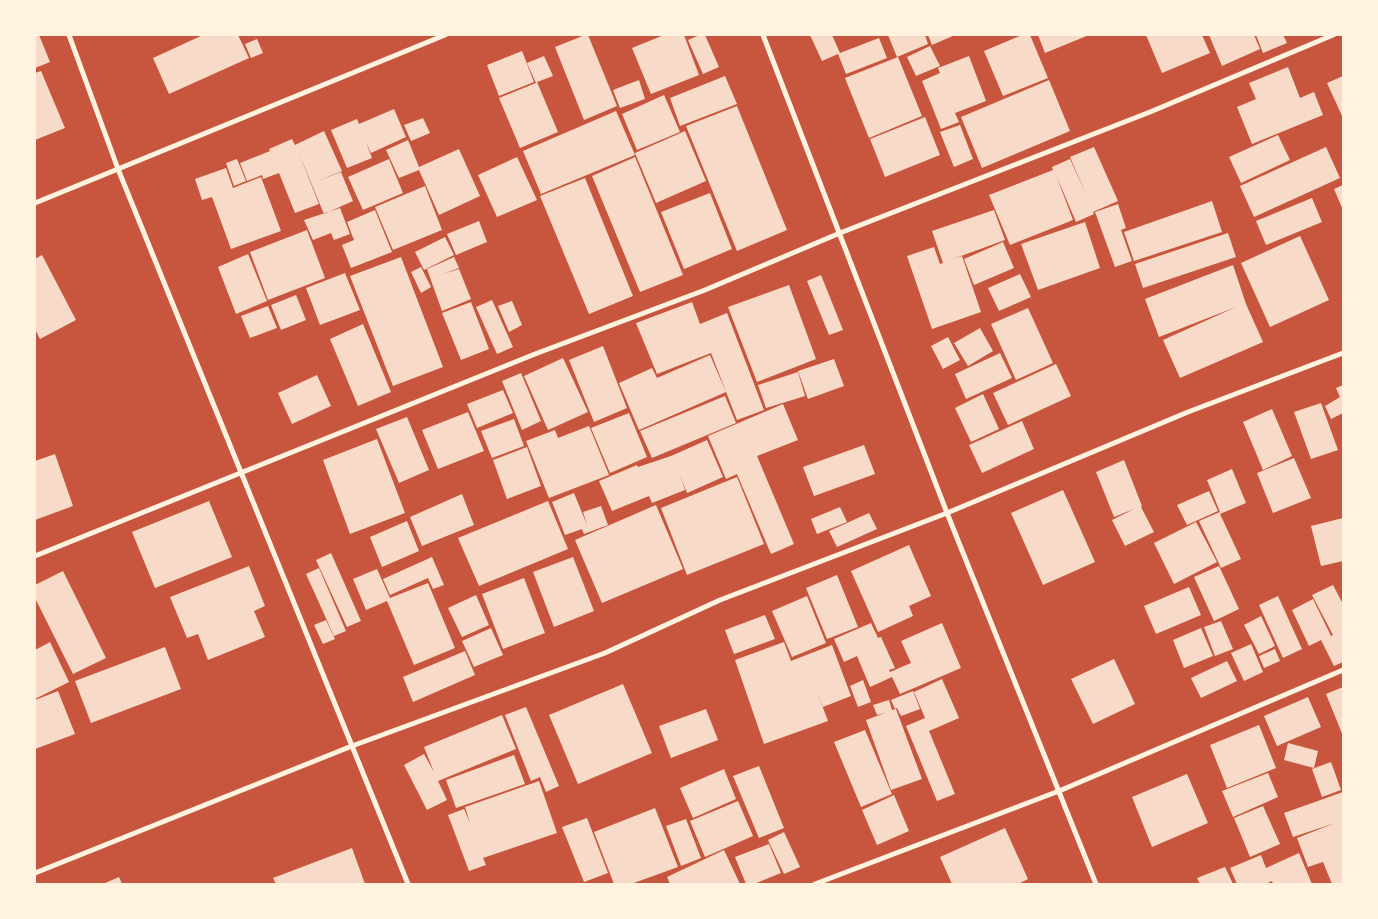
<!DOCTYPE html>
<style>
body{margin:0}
#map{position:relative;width:1378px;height:919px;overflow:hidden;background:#c8553d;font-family:"DM Sans",sans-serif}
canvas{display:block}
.frame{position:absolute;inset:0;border:36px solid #fff3e0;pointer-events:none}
</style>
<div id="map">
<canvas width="1378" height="919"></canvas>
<div class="frame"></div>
</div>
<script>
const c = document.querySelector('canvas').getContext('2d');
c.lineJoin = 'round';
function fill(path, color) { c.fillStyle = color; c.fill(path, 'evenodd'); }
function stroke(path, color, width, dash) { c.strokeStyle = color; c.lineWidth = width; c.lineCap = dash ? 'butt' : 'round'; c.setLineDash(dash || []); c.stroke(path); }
fill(new Path2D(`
 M35,35H39L50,62L35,68Z
 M203,35H238L249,58L169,94L153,58Z
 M585,35H588L617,106L584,120L555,47Z
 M664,35H684L699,75L651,94L632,48Z
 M700,35H705L719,67L703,74L688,40Z
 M810,35H832L840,53L879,38L887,58L846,74L838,54L822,61Z
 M888,35H925L928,44L897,57Z
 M928,35H955L932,45Z
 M1022,35H1030L1048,78L1003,96L984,51Z
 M1038,35H1089L1045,53Z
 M1146,35H1202L1210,53L1162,73Z
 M1209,35H1254L1260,49L1222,66Z
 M1256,35H1283L1287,43L1263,53Z
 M257,39L263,53L251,58L245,44Z
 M930,46L940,66L916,76L907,57Z
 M522,51L534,82L499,96L487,65Z
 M544,56L553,76L537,82L558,132L520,148L499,98L536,83L527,63Z
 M969,56L986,101L955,113L959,122L941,129L922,81L940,73L938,68Z
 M898,57L922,116L869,138L845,78Z
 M1288,67L1300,98L1314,92L1323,115L1252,144L1237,107L1256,99L1249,83Z
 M41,71L65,128L35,140V73Z
 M725,76L737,104L680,126L670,98Z
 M1343,76V118L1327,83Z
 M639,80L645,99L620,108L613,90Z
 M1049,80L1070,131L982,168L961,117Z
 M664,95L680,132L637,150L622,114Z
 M737,106L787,230L737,251L686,126Z
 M394,109L406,137L371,153L366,142L372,158L347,168L331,130L357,119L359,124Z
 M616,111L635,155L541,194L523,151Z
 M925,117L940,155L885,177L870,139Z
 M423,118L430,133L411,141L404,125Z
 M960,125L973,159L954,167L940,132Z
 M324,131L342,171L315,182L341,172L353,201L324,214L298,151L319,204L295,213L279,173L263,179L262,175L247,181L240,163L270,151L269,149L292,139L295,145Z
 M685,131L706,181L656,203L635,153Z
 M1278,135L1290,160L1241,183L1229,157Z
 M408,140L419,167L459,149L480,196L439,215L419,170L399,178L386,150Z
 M1094,147L1118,201L1093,212L1094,214L1076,222L1056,175L1073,220L1010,245L989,195L1053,170L1052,167L1070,159L1086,194L1070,157Z
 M1326,147L1340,178L1254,217L1240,186Z
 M517,157L537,200L497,217L478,175Z
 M635,157L683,275L640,292L592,176Z
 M237,159L246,181L234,186L226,163Z
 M389,159L403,193L363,210L348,177Z
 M226,168L233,188L261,177L281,231L231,249L212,197L202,200L195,179Z
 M585,178L633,296L589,314L540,196Z
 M1343,185V210L1334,189Z
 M425,186L442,230L393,250L375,207Z
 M710,193L732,249L684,269L661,212Z
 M1312,198L1322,222L1266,245L1256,221Z
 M1212,201L1222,232L1134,261L1124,232Z
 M1118,204L1126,228L1121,230L1132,261L1115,267L1095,212Z
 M340,208L350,234L334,240L331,233L313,240L304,220Z
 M375,210L392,252L351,268L342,245L354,240L347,222Z
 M994,210L1005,240L950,260L962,256L981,312L932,329L907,256L934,247L940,264L943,263L932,231Z
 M479,221L487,242L456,255L447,234Z
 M1085,222L1100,268L1038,290L1021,244Z
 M307,230L325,278L268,300L250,252Z
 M1228,233L1236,257L1143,288L1135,264Z
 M1300,236L1329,300L1270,327L1241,263Z
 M445,237L454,255L424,270L415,252Z
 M1003,242L1014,268L974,285L964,259Z
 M248,254L267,301L236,314L218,267Z
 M42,255L76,320L40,339L35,329V259Z
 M401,257L443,367L393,386L350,276Z
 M454,257L459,268L443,274L459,269L471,299L442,311L427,269Z
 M1233,265L1246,304L1263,342L1180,378L1163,340L1236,307L1159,337L1145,299Z
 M421,267L431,287L421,293L411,272Z
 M345,273L360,310L320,325L306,288Z
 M1020,274L1031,297L999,311L988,288Z
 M821,275L843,330L829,335L807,281Z
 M789,285L816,359L757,382L728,307Z
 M296,295L306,320L281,330L271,305Z
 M492,300L513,347L497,354L476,307Z
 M512,301L522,325L509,332L498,306Z
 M471,302L489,349L461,360L442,313Z
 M692,302L700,324L727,313L764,410L737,420L711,353L657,374L636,323Z
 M268,306L277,328L250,338L241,316Z
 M1028,308L1053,363L1016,380L991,324Z
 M363,324L391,392L358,406L330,339Z
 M980,328L993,351L968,366L954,343Z
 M948,337L960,360L943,369L931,346Z
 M603,346L627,408L594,422L569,360Z
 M1000,353L1012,378L966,399L955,374Z
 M710,355L726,392L639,430L619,383L652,368L657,378Z
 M563,358L588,412L548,430L524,376Z
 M834,359L844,386L808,399L798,371Z
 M1056,364L1071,396L1008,425L993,393Z
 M798,372L805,396L766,408L758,385Z
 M521,373L541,421L522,430L502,381Z
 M317,375L331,406L292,424L278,393Z
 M1343,385V413L1331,419L1325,406L1340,397L1336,388Z
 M503,390L513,413L477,428L467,404Z
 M983,394L999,429L971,442L955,408Z
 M725,396L736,423L652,458L640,431Z
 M1321,403L1338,450L1311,459L1294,412Z
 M783,404L798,440L757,456L794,544L771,554L737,474L726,479L708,436Z
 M1272,409L1292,456L1263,470L1243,422Z
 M468,412L484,451L438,469L422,430Z
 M629,413L647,457L610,473L591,428Z
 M407,417L429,470L399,483L376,429Z
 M514,419L524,446L492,458L481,431Z
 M1022,421L1034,449L982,473L969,445Z
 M589,426L609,475L549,498L526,441L555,430L558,438Z
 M377,439L405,513L350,534L323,460Z
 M707,440L723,477L687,493L680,476L685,490L652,503L649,496L612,511L599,481L637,465L638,467L671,456Z
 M864,445L875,474L814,496L803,467Z
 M527,447L541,486L507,499L493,460Z
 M55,454L73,506L35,520V461Z
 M1294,458L1311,498L1273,513L1257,473Z
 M1124,460L1142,506L1141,507L1154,532L1125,546L1112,520L1134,509L1114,517L1096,472Z
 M1232,469L1246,503L1220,514L1241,559L1221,568L1199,521L1220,512L1207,480Z
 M737,477L764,544L687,575L661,508Z
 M1063,490L1095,562L1043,585L1011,513Z
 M1209,491L1218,511L1187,525L1177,505Z
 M574,493L587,525L583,512L601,506L608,525L584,534L582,529L565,535L552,502Z
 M462,494L474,525L422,546L410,517Z
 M209,501L232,557L155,588L132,532Z
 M548,501L568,549L479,586L458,538Z
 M656,505L683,569L602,603L575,540Z
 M840,507L847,522L817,534L811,519Z
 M869,513L877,529L837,547L829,531Z
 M1343,518V561L1321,566L1311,526Z
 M407,521L419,551L382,567L370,537Z
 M1196,522L1217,562L1174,584L1154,543Z
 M909,545L931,596L909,606L913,616L878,632L851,571Z
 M331,553L361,621L347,627L316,560Z
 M432,557L444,585L433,589L428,578L390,595L383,579Z
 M573,557L594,611L554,627L533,572Z
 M249,566L265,606L254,611L265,637L208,660L198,634L187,638L170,597Z
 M1219,566L1239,609L1214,621L1194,577Z
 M319,568L346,631L334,636L306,574Z
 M377,569L390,598L428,583L455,648L414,665L387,601L366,610L353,579Z
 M63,571L106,658L73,674L35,598V585Z
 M837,575L858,627L827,639L806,588Z
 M524,578L545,633L503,649L482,594Z
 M1333,585L1343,604V662L1334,666L1321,640L1309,646L1292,610L1313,599L1331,636L1333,635L1312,595Z
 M1189,587L1201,615L1156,634L1144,606Z
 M476,595L489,625L462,637L448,608Z
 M807,596L826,643L792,657L772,611Z
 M1278,596L1302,649L1283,658L1259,605Z
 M765,615L775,639L734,654L725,630Z
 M1261,616L1275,646L1259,654L1244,625Z
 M326,620L335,639L323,644L314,625Z
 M1221,621L1233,649L1215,656L1204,627Z
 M871,623L878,638L881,637L895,668L889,670L890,672L911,663L901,641L942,623L961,668L900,694L892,677L870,687L857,656L844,662L834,639Z
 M491,628L503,655L474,667L462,641Z
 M1201,628L1213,656L1184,668L1173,640Z
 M50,642L69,682L35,699V650Z
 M784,642L791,661L832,645L851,696L823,707L817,692L828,721L764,744L735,660Z
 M1251,644L1263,672L1244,681L1231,653Z
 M165,647L181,689L91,723L75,681Z
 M1275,649L1280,661L1264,668L1259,656Z
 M465,651L475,675L413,702L403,677Z
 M1114,659L1135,704L1093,724L1071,679Z
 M1227,661L1237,681L1201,698L1191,678Z
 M942,679L959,718L929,731L955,794L937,801L906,726L925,718L914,692Z
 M863,680L871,702L858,707L850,686Z
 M623,684L652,753L578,784L549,715Z
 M1343,687V736L1326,694Z
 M58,691L75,734L35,749V700Z
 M913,691L920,709L901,716L897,708L895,709L891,700Z
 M1308,697L1321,727L1277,746L1264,716Z
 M889,700L892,710L896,709L922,779L891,790L866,720L885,713L877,715L873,705Z
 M526,707L559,786L546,792L540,777L531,781L505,715Z
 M706,709L718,740L671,758L659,726Z
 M502,715L516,749L438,781L447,800L427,810L404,765L424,754L434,772L424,747Z
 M1259,725L1276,768L1227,788L1210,745Z
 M865,730L892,794L861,807L834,742Z
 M1288,743L1318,751L1314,768L1284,760Z
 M514,755L525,784L456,808L446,780Z
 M1331,762L1341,790L1322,797L1312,769Z
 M759,766L784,828L759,838L733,776Z
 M724,769L736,799L693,818L680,788Z
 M1268,773L1278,797L1233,817L1222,791Z
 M1187,774L1208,823L1152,847L1132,797Z
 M539,781L557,833L483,858L486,865L469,871L448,815L464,809L470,823L465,807Z
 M1343,792V884H1332L1323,862L1308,867L1297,838L1335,823L1293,837L1284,813Z
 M894,795L909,831L877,845L862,810Z
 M738,801L753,836L705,857L690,821Z
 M1263,806L1280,844L1250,857L1234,818Z
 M655,808L678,867L631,884H614L594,832Z
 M587,818L608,873L584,882L562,827Z
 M686,819L701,858L681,866L666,826Z
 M1005,828L1028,879L1018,884H952L940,857Z
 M784,832L800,867L784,874L768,840Z
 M769,844L781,873L754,884H746L735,857Z
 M352,848L365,884H276L273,878Z
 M724,850L740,884H670L667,877Z
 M1299,853L1312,884H1273L1272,881L1265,884H1237L1230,868L1261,855L1266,868Z
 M1225,867L1233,884H1200L1197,878Z
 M119,877L122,884H103Z`), '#f7dbc8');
stroke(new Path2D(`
 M69,35L118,169L408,884
 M763,35L947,513L1096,884
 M35,203L445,35
 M35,556L535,354L705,290L840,233L1150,112L1333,35
 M35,873L352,746L605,653L720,600L947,513L1188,412L1343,353
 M815,884L1059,791L1343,670`), '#fff3e0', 5);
</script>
